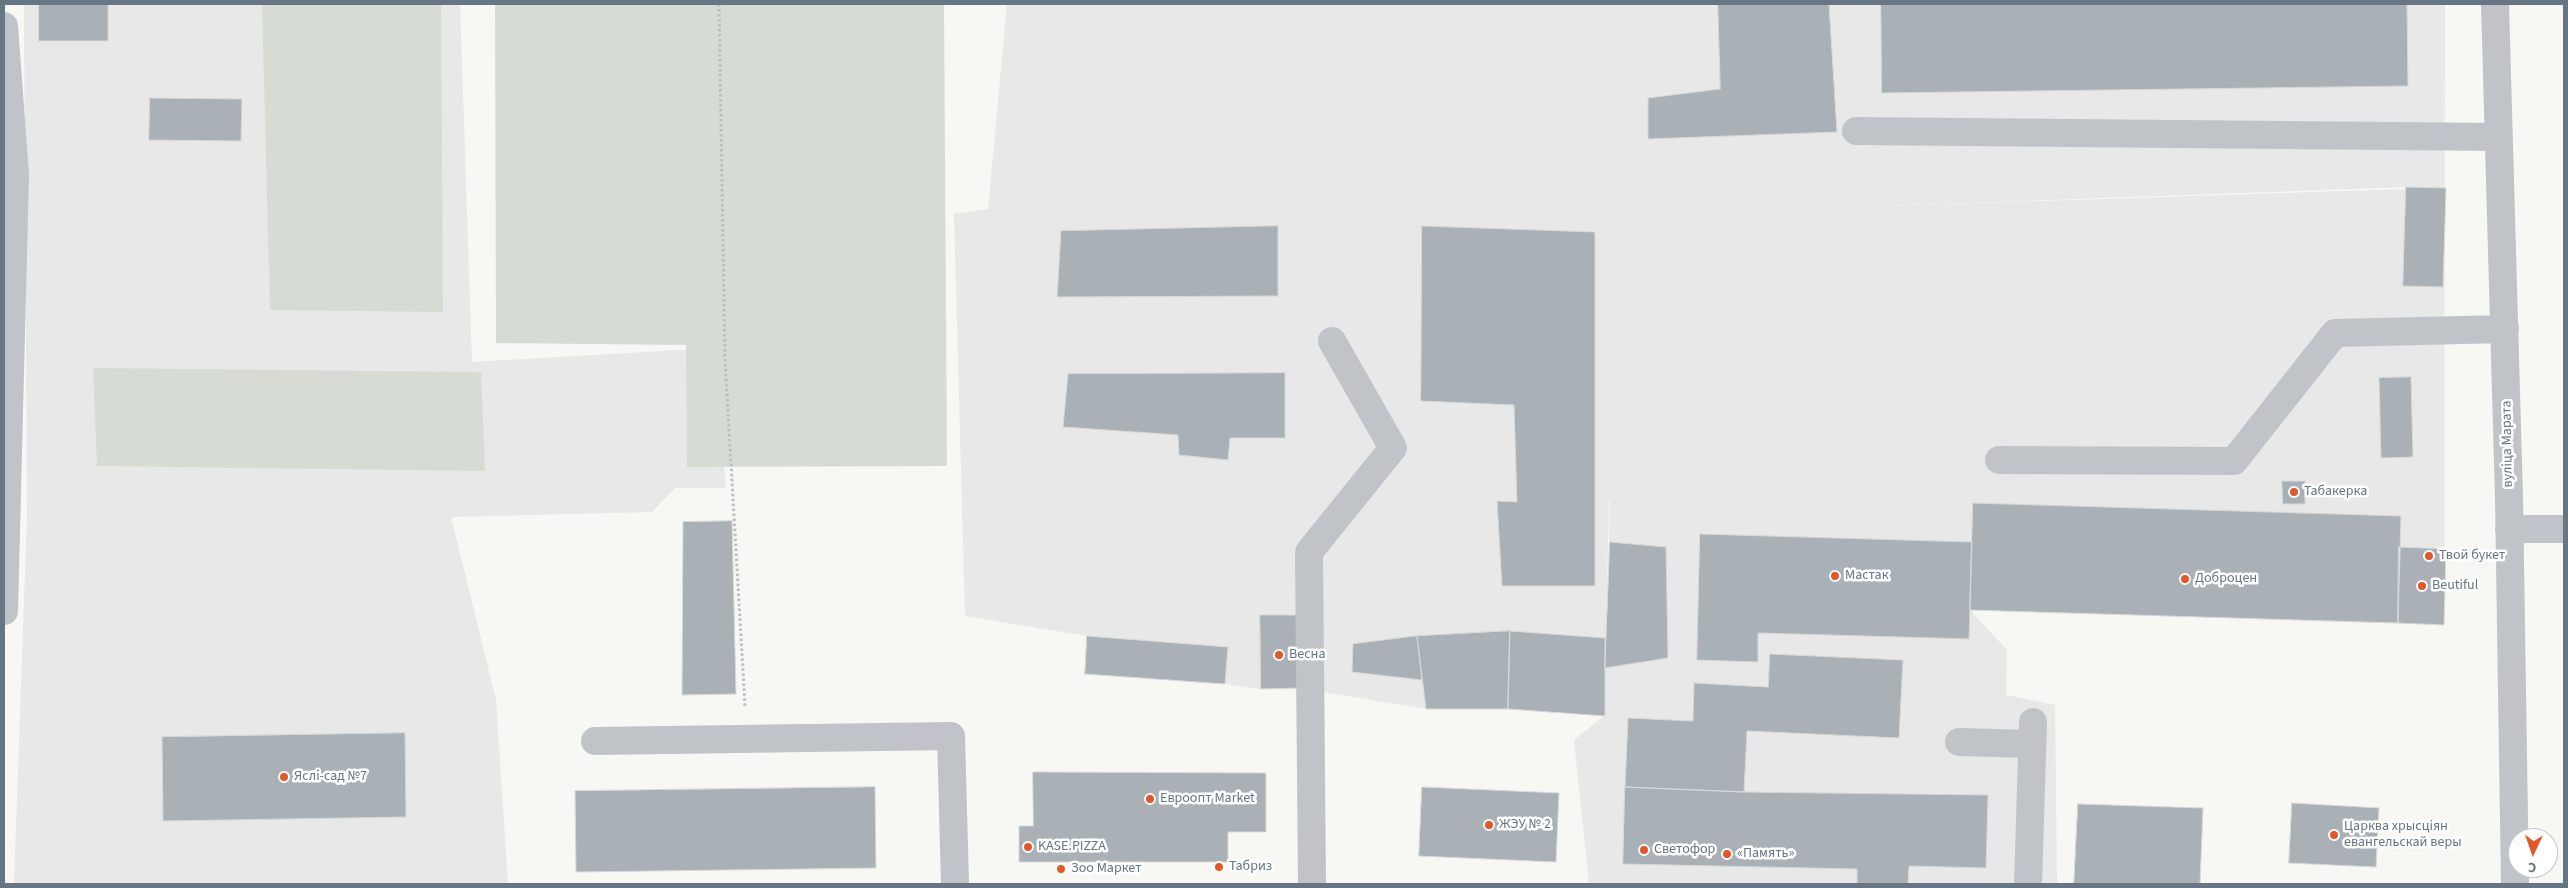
<!DOCTYPE html>
<meta charset="utf-8">
<style>
body{margin:0}
#map{position:relative;width:2568px;height:888px;overflow:hidden;background:#f7f7f3;font-family:"Source Sans 3",sans-serif}
canvas{display:block}
.frame{position:absolute;inset:0;border:5px solid #667685;pointer-events:none}
.north{position:absolute;left:2508px;top:828px;width:50px;height:50px;box-sizing:border-box;background:#fff;border:1px solid #c2c8ce;border-radius:50%;rotate:183deg;font-size:14px;font-weight:700;line-height:20px;text-align:center;color:#667685}
.north::after{content:'';display:block;margin:auto;width:18px;height:22px;background:#e45727;clip-path:polygon(50% 0,100% 100%,50% 72%,0 100%)}
</style>
<div id="map">
<canvas width="2568" height="888"></canvas>
<div class="frame"></div>
<div class="north">С</div>
</div>
<script>
const c = document.querySelector('canvas').getContext('2d');
c.lineJoin = 'round';
function fill(path, color) { c.fillStyle = color; c.fill(path, 'evenodd'); }
function stroke(path, color, width, dash) { c.strokeStyle = color; c.lineWidth = width; c.lineCap = dash ? 'butt' : 'round'; c.setLineDash(dash || []); c.stroke(path); }
function write(font, color, halo, rows, align = 'center') {
  c.font = font + ' "Source Sans 3",sans-serif'; c.lineWidth = 5; c.setLineDash([]); c.textBaseline = 'middle'; c.strokeStyle = halo; c.fillStyle = color; for (const [text, x, y, turn = 0] of rows) {
    c.save(); c.translate(x, y); c.rotate((+turn || 0) * Math.PI / 180); c.textAlign = isNaN(turn) ? turn : align; if (halo) c.strokeText(text, 0, 0); c.fillText(text, 0, 0); c.restore();
  }
}
fill(new Path2D(`
 M24,4H460L472,362L714,348L726,488H675L652,512L451,517L496,700L508,884H14L27,518Z
 M1007,4H2445L2444,625L1970,610L2007,650L2006,695L2055,705L2057,884H1589L1574,740L1604,716L1508,709H1426L1299,688L1261,689L1225,684L1228,647L1087,636L965,616L954,214L988,209ZM2406,187L2435,188L1830,208ZM1609,500H1610L1605,686V668Z`), '#e7e8e7');
fill(new Path2D(`
 M262,4H441L443,312L270,310Z
 M495,4H944L947,466L687,467L686,345L496,343Z
 M93,368L481,372L485,471L97,466Z`), '#d6dcd3');
const building = new Path2D(`
 M39,4H108V41H39Z
 M1718,4H1829L1837,132L1648,139V98L1720,89Z
 M1881,4H2407L2408,86L1882,93Z
 M150,98L242,99L241,141L149,140Z
 M2406,187L2446,188L2443,287L2403,286Z
 M1278,226V296L1057,297L1061,231Z
 M1422,226L1595,232V586H1502L1497,501L1517,502L1514,405L1421,401Z
 M1285,373V438H1230L1228,460L1179,455L1178,435L1063,427L1068,374Z
 M2411,377L2413,457L2381,458L2379,378Z
 M2282,481H2305V504H2283Z
 M1973,503L2401,516L2398,623L1970,610Z
 M732,521L736,694L682,695L683,522Z
 M1700,534L1972,542L1969,639L1758,633V662L1697,660Z
 M1610,542L1666,547L1668,658L1605,668Z
 M2399,547L2446,549L2444,625L2398,623Z
 M1260,615H1298L1299,688L1261,689Z
 M1510,631L1605,638V716L1508,709Z
 M1510,631L1508,709H1426L1417,636Z
 M1087,636L1228,647L1225,684L1085,674Z
 M1417,636L1422,680L1352,672L1353,644Z
 M1770,654L1903,660L1899,738L1747,731L1744,792L1625,787L1628,718L1693,721L1694,683L1768,687Z
 M405,733L406,817L163,821L162,737Z
 M1033,772L1266,773V832H1228V862H1019V826H1033Z
 M875,787L876,868L576,872L575,791Z
 M1422,787L1559,793L1556,862L1419,856Z
 M1625,787L1744,792L1988,795L1986,868L1909,866L1908,884H1857V869L1623,864Z
 M2292,803L2379,808L2376,867L2289,863Z
 M2078,804L2203,808L2200,884H2074Z`);
fill(building, '#a9b1b7');
stroke(building, '#d8d8d6', 1);
stroke(new Path2D(`
 M719,4L725,360L745,706`), '#bcbec1', 3, [2.5, 2.5]);
stroke(new Path2D(`
 M2495,4L2509,498L2515,884
 M4,26L15,175L4,611
 M1856,131L2499,137
 M1999,460L2234,461L2335,333L2505,329
 M2509,529H2564
 M595,741L951,736L955,884
 M1959,742L2032,744
 M1312,884L1309,552L1393,448L1332,341
 M2028,884L2033,722`), '#c0c4c8', 28);
for (const [x, y, r, color] of [
 [2294,492,5,"#e45727"],
 [2429,556,5,"#e45727"],
 [1835,576,5,"#e45727"],
 [2185,579,5,"#e45727"],
 [2422,586,5,"#e45727"],
 [1279,655,5,"#e45727"],
 [284,777,5,"#e45727"],
 [1150,799,5,"#e45727"],
 [1489,825,5,"#e45727"],
 [2334,835,5,"#e45727"],
 [1028,847,5,"#e45727"],
 [1644,850,5,"#e45727"],
 [1727,854,5,"#e45727"],
 [1219,867,5,"#e45727"],
 [1061,869,5,"#e45727"]
]) { const dot = new Path2D(); dot.arc(x, y, r, 0, 2 * Math.PI); c.fillStyle = color; c.fill(dot); stroke(dot, '#fff', 2); }
write('14px', '#667685', '#fff', [
 ["вуліца Марата",2508,444,-91]
]);
write('14px', '#667685', '#fff', [
 ["Табакерка",2304,492],
 ["Твой букет",2439,556],
 ["Мастак",1845,576],
 ["Доброцен",2195,579],
 ["Beutiful",2432,586],
 ["Весна",1289,655],
 ["Яслі-сад №7",294,777],
 ["Евроопт Market",1160,799],
 ["ЖЭУ № 2",1499,825],
 ["Царква хрысціян",2344,827],
 ["евангельскай веры",2344,843],
 ["KASE.PIZZA",1038,847],
 ["Светофор",1654,850],
 ["«Память»",1737,854],
 ["Табриз",1229,867],
 ["Зоо Маркет",1071,869]
], 'left');
</script>
